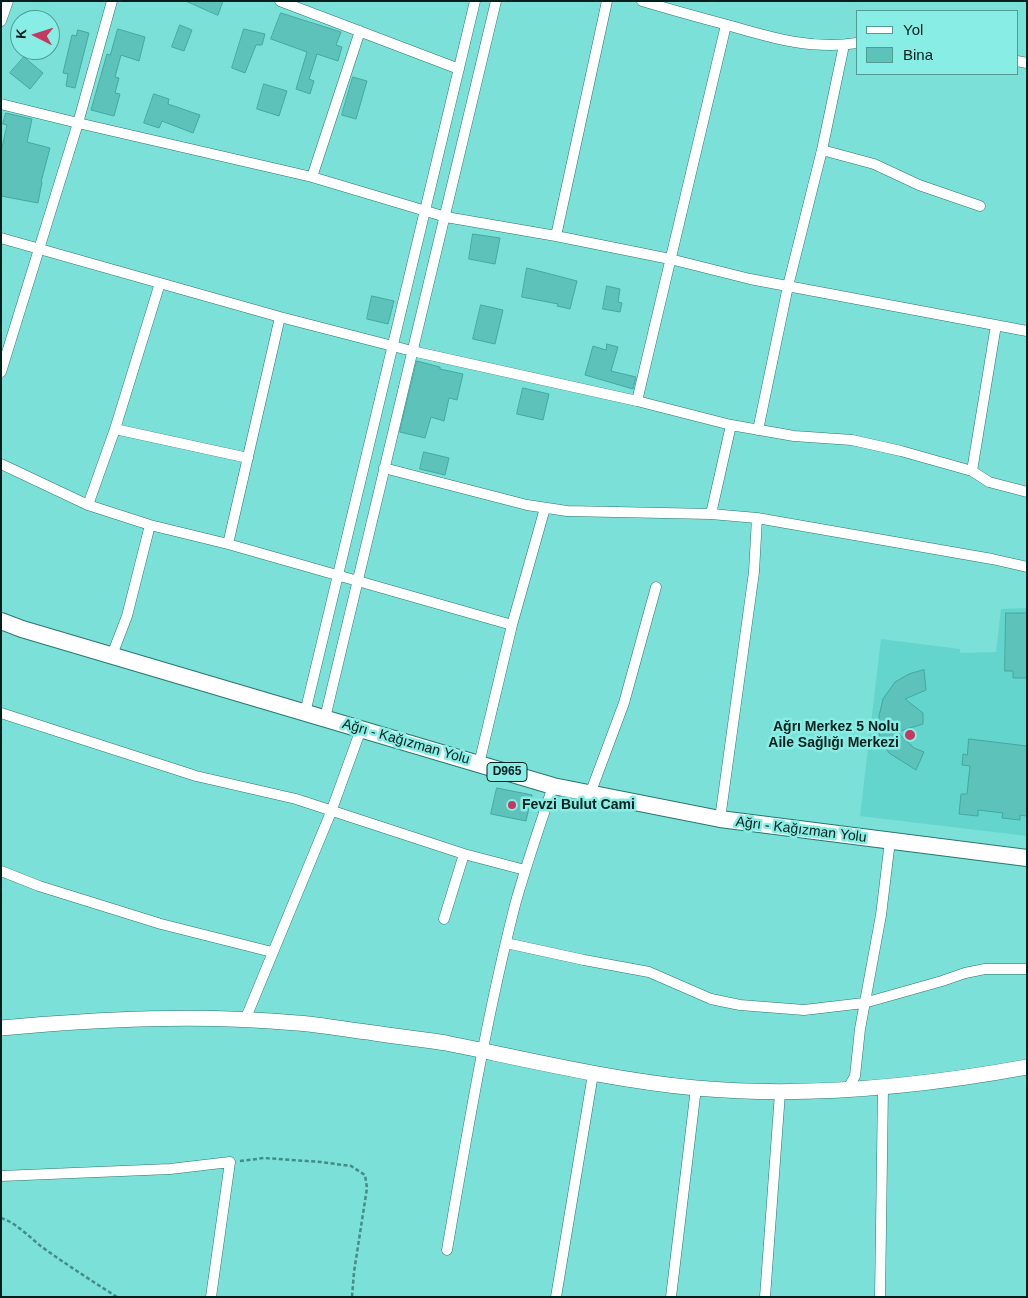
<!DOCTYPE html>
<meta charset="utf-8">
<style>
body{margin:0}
#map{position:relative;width:1028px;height:1298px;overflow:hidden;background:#7be0d7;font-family:Arial,sans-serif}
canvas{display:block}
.frame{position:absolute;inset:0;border:2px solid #00201d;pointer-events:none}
.legend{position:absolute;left:856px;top:10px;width:162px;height:65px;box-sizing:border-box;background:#88ede4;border:1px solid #529b94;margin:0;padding:6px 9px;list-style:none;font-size:15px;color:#00201d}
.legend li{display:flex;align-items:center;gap:10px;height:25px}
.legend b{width:25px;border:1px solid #529b94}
.north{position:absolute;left:10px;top:10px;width:50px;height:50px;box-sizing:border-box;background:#88ede4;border:1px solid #529b94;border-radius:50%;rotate:275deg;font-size:14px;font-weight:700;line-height:20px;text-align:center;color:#00201d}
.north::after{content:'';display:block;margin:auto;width:18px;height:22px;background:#c63860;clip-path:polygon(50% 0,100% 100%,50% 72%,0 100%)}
</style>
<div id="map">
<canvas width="1028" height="1298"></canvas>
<div class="frame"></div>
<ul class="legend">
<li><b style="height:6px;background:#fff"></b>Yol</li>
<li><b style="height:14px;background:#5cc2ba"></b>Bina</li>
</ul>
<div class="north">K</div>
</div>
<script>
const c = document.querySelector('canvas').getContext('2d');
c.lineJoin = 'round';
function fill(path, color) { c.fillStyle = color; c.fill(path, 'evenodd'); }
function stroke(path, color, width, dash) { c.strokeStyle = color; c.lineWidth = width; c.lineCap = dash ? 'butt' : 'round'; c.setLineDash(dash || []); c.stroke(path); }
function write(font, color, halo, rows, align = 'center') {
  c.font = font + ' Arial,sans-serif'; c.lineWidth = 5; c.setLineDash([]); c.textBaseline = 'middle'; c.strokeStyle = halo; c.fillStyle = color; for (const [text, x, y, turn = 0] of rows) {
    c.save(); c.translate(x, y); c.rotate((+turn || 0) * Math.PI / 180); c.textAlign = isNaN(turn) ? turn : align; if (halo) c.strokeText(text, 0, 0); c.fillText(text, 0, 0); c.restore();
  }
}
fill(new Path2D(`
 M1027,608V836L860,816L881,639L960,649V653L996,652L1001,609Z`), '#64d5cc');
const building = new Path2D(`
 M186,1H223L218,15Z
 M281,13L341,32L336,45L342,47L338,61L317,54L309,79L314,81L310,94L296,89L307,52L271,39Z
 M180,25L192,30L184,51L172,47Z
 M118,29L145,37L139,61L121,55L115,77L119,78L115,93L120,94L114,116L91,110L107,54L110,55Z
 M244,29L265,34L262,45H256L245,73L232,68Z
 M78,30L89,33L75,88L66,86L68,74L63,73L72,35L76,36Z
 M24,57L43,73L30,89L10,73Z
 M353,77L367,81L356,119L342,115Z
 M264,84L287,91L279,116L257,109Z
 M154,94L169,99L168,104L200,115L193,133L162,121L159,128L144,123Z
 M6,113L32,119L27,142L50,148L41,182H42L38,203L1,196V152L7,125L3,124Z
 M473,234L500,238L495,264L469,259Z
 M527,268L577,281L570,309L557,306L558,304L522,297Z
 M607,286L620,289L618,302L622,303L620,312L603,309Z
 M372,296L394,301L388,324L367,319Z
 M481,305L503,310L495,344L473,339Z
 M607,344L618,347L611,371L636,377L633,389L585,375L593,346L606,350Z
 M417,361L440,367V369L463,374L457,400L449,398L444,421L431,417L425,438L400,432Z
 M523,388L549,394L543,420L517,414Z
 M424,452L449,458L445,475L420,469Z
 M1006,613H1027V678H1013V671H1005Z
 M924,670L926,690L905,699L923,713V724L897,732L914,748L924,752L916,770L889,753L880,737L879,728V716L883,699L895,682L909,674Z
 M969,739L1027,746V816L1020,815V820L1002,818L1003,813L978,810V816L959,814L961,794H967L970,766L962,765L963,754L967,755Z
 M497,788L532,795L526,821L491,814Z`);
fill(building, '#5cc2ba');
stroke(building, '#41a9a1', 1);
const street = new Path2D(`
 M280,1L459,69
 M642,1C669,9 697,17 724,24C769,37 809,50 857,43
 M1,21L8,1
 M1017,61L1027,63
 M1,104L78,123L312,177L446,217L556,236L670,259L750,279L1027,331
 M822,150L874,164L919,185L980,206
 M312,177L360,31
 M556,236L607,1
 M1,238L280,317L412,351L637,401L731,425L794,436L852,440L901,451L972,471L989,482L1027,492
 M1,372L78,123L112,1
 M637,401L726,25
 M115,429L248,458
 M758,430L788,286L822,150L844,45
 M1,464L88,505L150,525L228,544L512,625
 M384,468L527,505L567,511L711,514L757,518L992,559L1027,567
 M972,471L996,325
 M88,505L115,429L160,283
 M711,514L731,425
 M228,544L280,317
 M112,655L127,616L150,525
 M1,713L196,776L296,799L464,854L525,870
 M305,713L475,1
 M325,718L496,1
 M479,764L512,625L545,508
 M590,794L624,703L656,587
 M720,819L754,572L757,518
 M1,871L39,886L161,924L272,952
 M444,919L464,854
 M506,943L584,960L649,972L711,999L740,1005L804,1010L864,1003L942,981L965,973L985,969H1027
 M245,1020L331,812L361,729
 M847,1090L855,1076L860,1029L881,915L890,841
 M1,1176L170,1169L230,1162L211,1297
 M447,1250C467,1134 486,1019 515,905C526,865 540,825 553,786
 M556,1297L593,1074
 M671,1297L696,1088
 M765,1297L780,1093
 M880,1297L883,1088`);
const secondary = new Path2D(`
 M1,1028C100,1019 198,1014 297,1023C323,1025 348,1030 374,1033C398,1037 422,1039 446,1043C529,1060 612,1080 696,1088C807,1098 918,1087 1027,1067`);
const primary = new Path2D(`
 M1,621L22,629L553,786L720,819L1027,858`);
stroke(street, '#277771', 11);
stroke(secondary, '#277771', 16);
stroke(primary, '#277771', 18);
stroke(new Path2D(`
 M240,1161L264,1158L321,1162L351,1166L365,1175L367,1188L354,1272L352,1297
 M1,1218C17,1223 29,1237 42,1247C67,1265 92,1281 117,1297`), '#458c86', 2.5, [4, 2.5]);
stroke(street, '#fff', 10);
stroke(secondary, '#fff', 15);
stroke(primary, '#fff', 16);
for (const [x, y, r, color] of [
 [910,735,6,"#c63860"],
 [512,805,5,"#c63860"]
]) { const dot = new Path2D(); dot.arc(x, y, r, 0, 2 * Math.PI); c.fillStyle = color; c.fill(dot); stroke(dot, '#88ede4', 2); }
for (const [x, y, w] of [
 [507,772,40]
]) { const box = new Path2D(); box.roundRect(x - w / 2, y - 9.5, w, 19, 4); c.fillStyle = '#88ede4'; c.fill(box); stroke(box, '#00201d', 1); }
write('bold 12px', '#00201d', null, [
 ["D965",507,772]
]);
write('bold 14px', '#00201d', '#88ede4', [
 ["Ağrı Merkez 5 Nolu",899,727],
 ["Aile Sağlığı Merkezi",899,743],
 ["Fevzi Bulut Cami",522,805,"left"]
], 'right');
write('14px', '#00201d', '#88ede4', [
 ["Ağrı - Kağızman Yolu",406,742,16],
 ["Ağrı - Kağızman Yolu",801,830,7]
]);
</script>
